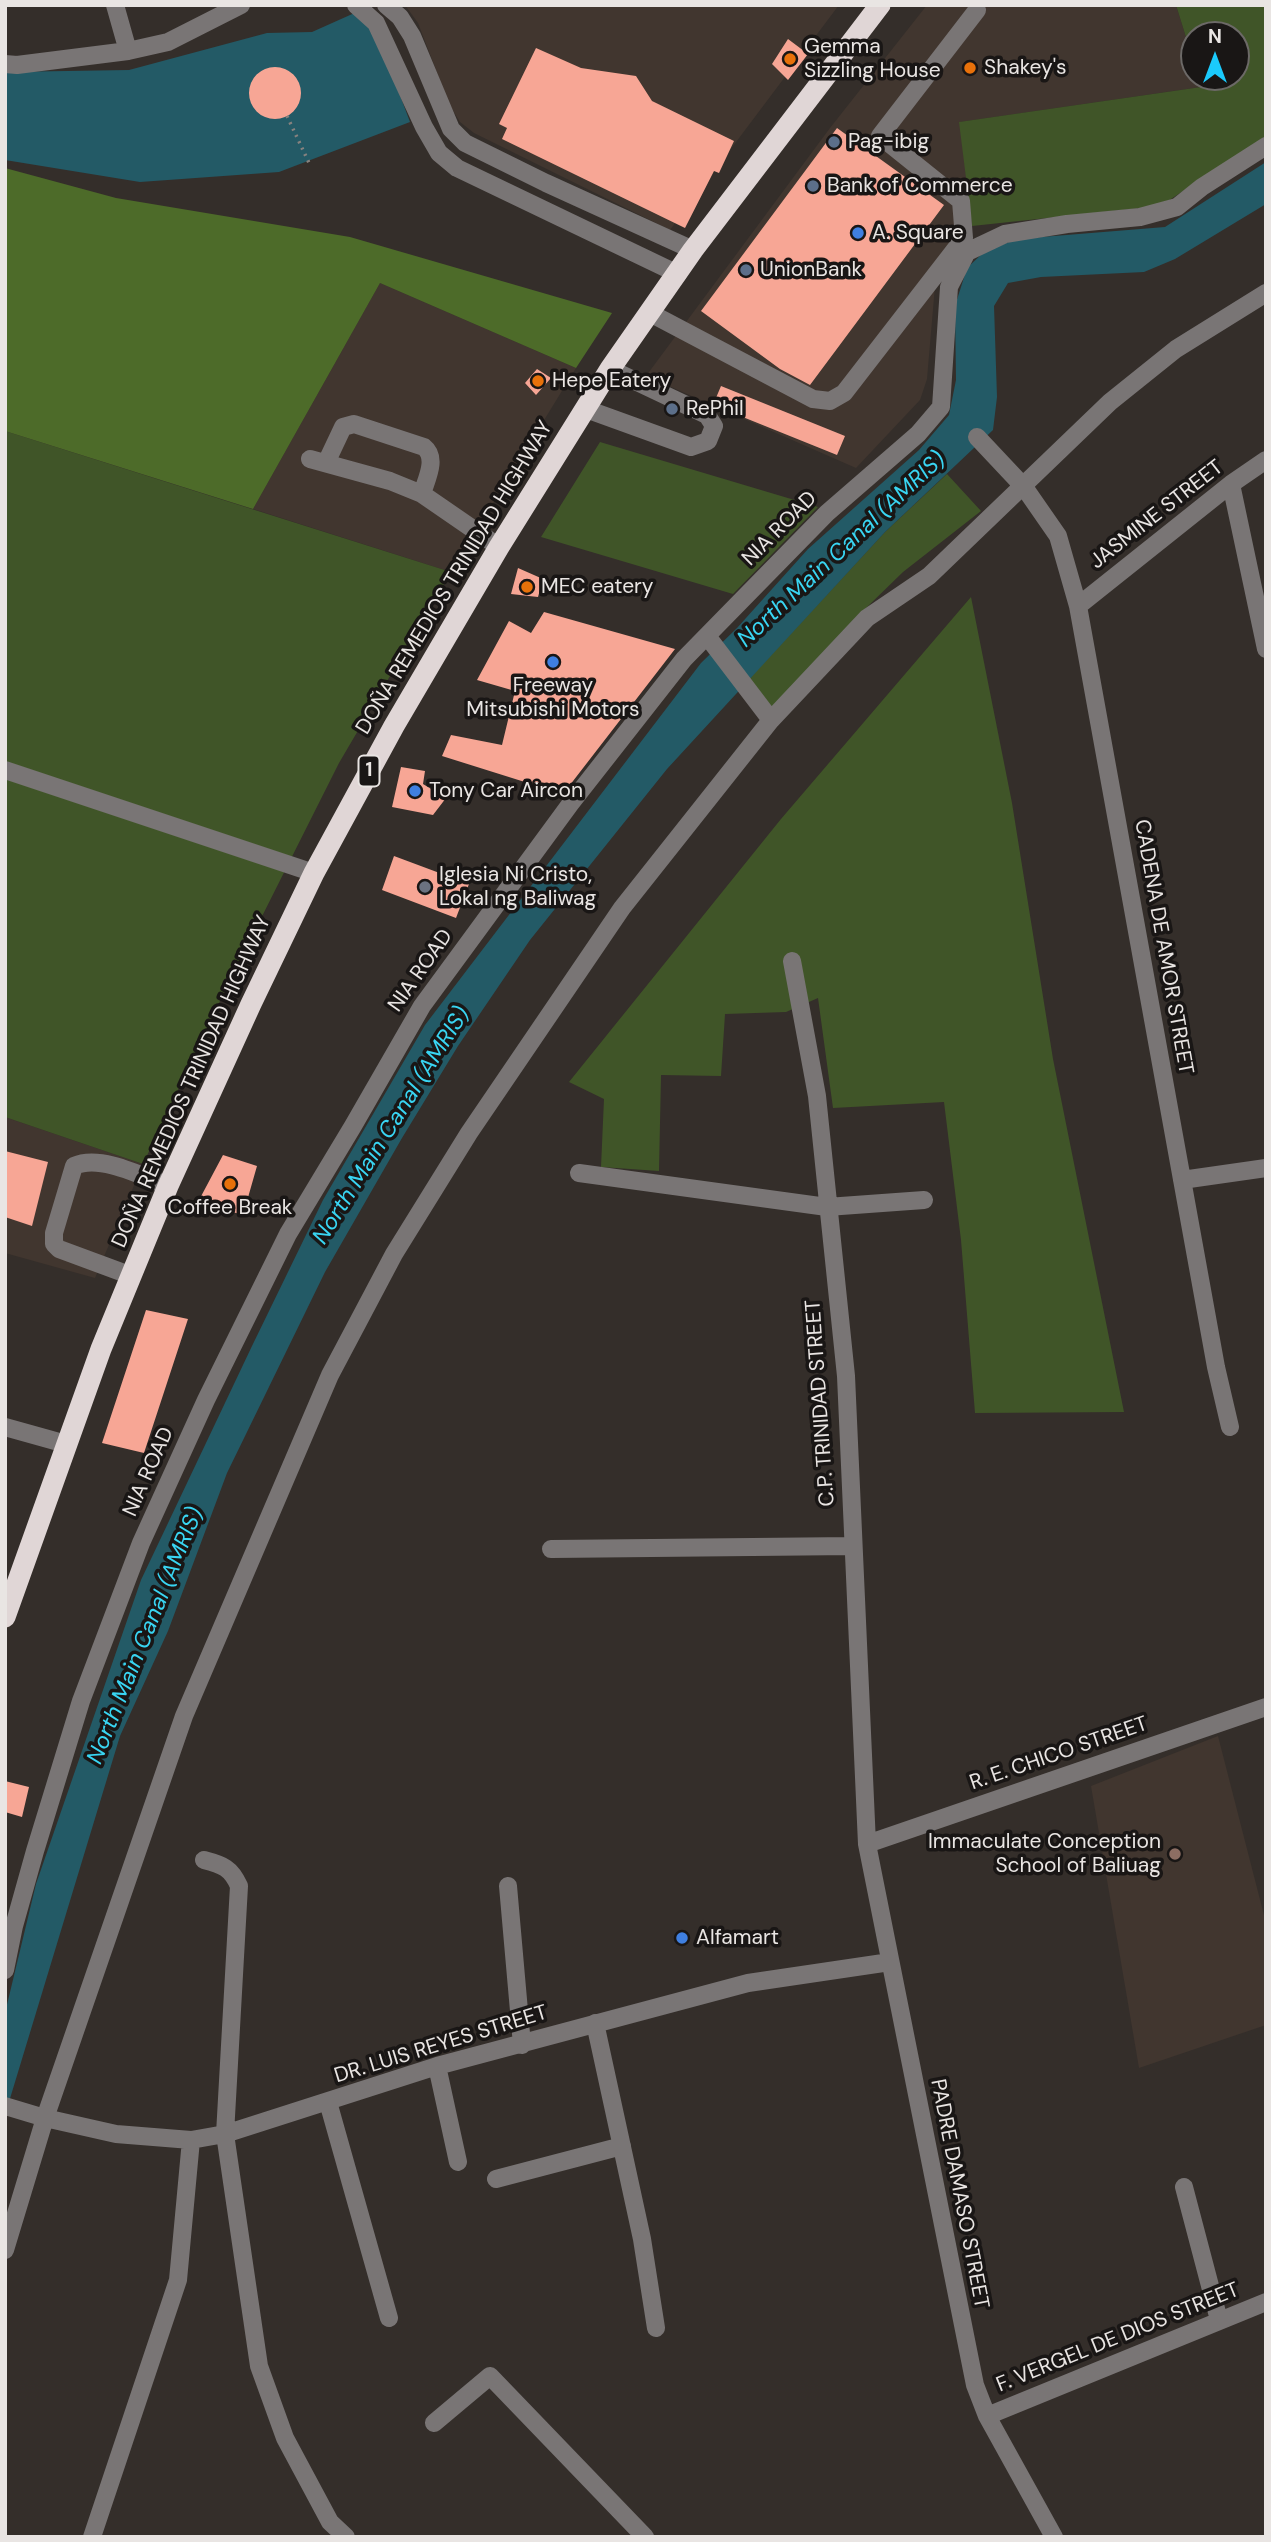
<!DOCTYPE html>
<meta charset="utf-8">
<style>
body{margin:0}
#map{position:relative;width:1271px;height:2542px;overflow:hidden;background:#342e2a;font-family:"DM Sans",sans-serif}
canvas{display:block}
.frame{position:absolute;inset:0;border:7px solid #e9e5e3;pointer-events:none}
.north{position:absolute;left:1180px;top:21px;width:70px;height:70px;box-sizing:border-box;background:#191615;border:2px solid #6c6967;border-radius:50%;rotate:0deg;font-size:19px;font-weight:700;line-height:28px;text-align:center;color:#e9e5e3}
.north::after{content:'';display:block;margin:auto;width:24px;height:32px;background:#1bcafc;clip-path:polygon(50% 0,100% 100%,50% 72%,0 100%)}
</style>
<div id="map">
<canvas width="1271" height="2542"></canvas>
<div class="frame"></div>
<div class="north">N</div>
</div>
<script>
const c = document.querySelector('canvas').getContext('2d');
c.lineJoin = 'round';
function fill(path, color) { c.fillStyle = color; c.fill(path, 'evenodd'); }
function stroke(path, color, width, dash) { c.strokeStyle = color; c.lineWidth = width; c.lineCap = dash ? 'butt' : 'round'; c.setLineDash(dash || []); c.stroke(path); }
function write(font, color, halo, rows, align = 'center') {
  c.font = font + ' "DM Sans",sans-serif'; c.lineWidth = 7; c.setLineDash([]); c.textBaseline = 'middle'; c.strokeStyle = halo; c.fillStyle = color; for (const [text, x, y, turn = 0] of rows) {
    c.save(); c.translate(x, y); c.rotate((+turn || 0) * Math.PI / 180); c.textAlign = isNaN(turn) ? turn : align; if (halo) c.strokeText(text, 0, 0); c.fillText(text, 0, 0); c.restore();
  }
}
fill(new Path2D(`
 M405,5H839L670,230L474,133L460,122L449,104L418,23Z
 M927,5H1176L1194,63V77H1198L1201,87L960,122L972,226L947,250L935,286L927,379L920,400L856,468L646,376L830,128Z
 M380,283L576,368L451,572L253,509Z
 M5,1117L143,1164L95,1278L5,1253Z
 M1218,1736L1266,1923V2025L1139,2068L1091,1786Z`), '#41362f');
fill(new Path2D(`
 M1176,5H1266V136L1168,201L1151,207L972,226L959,122L1201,87L1198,77H1236V35H1194V63Z
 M5,431L451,572L339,763L229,982L143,1164L5,1117Z
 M600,442L818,507L733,594L541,537Z
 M947,474L981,511L903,572L865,609L773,708L749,679L885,532Z
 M971,597L1012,803L1053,1059L1124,1412L975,1413L961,1240L944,1102L833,1108L818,998L786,1012L725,1014L721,1076L661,1075L659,1171L601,1167L604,1099L569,1082L781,819Z`), '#405528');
fill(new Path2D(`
 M5,168L116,198L350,237L612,313L576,368L380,283L253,509L5,431Z`), '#4d6b29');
fill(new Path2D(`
 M359,11L377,34L410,122L279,172L140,182L5,160V72L129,70L267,33L312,32Z
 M1266,162V204L1175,259L1144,272L1041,277L1008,283L994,306L997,397L993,430L885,532L667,769L530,940L458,1046L402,1138L325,1272L227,1473L168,1631L120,1736L5,2115V2013L36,1884L141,1580L252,1346L323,1200L425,1025L701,663L737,628L808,549L919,450L949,415L956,380L955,306L967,268L985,251L1017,239L1165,227Z`), '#235a66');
fill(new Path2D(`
 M788,39L808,54L788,80L772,64Z
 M536,48L581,68L636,76L652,101L734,141L719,173L714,171L685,228L502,139L507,128L499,124Z
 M249 93a26 26 0 1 1 52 0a26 26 0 1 1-52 0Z
 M837,128L944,205L810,385L780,369L701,311Z
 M537,369L551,378L536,395L525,383Z
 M721,386L845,436L837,455L713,405Z
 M518,568L543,579L538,597L511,594Z
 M544,612L675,649L563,794L442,756L451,735L502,745L515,691L477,680L509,621L531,633Z
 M401,767L425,771L423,784L446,798L433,815L392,807Z
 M394,856L469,884L456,918L382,890Z
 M5,1151L48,1162L32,1226L5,1217Z
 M223,1155L257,1166L243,1215L198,1202Z
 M146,1310L188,1319L144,1453L102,1443Z
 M5,1781L29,1787L22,1817L5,1812Z`), '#f7a695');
stroke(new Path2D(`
 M287,116L310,165`), '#87827f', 3.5, [2, 5]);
stroke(new Path2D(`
 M115,5L128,51
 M356,5L376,23L424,127L439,153L457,168L678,274
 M386,5L400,17L412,36L451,129L465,143L546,183L693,250
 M5,64L17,65L128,51L168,42L241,5
 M650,313L813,399L830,401L844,393L964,238L961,201L880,136L977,10
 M586,409L691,447L708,441L714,426L707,415L610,369
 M977,437L1024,487L1058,536L1078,606L1216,1367L1230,1427
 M310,459L390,481L422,494L499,547
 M326,463L343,427L354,424L424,447C438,458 426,480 422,494
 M1231,484L1266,649
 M1078,606L1231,484L1266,460
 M707,636L771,720
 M5,770L314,873
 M792,961L817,1096L846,1376L867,1844L975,2385L987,2416L1054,2537
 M579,1173L827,1207L924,1200
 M1182,1180L1266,1168
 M132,1276L59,1249L54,1244V1233L74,1166C100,1154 142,1176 168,1186
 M5,1427L66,1444
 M551,1549L853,1546
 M867,1844L1266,1707
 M204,1860C223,1865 231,1868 239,1886L225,2134L259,2366L285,2438L330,2522L346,2537
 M508,1886L522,2045
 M5,1970L14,1926L35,1851L81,1701L141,1543L206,1400L288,1234L353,1126L422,1006L571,803L684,659L827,513L918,434L941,407L949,287L967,252L1005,234L1067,224L1140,217L1177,207L1202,187L1266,146
 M595,2023L642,2239L656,2328
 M437,2066L458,2162
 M328,2102L389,2318
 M5,2106L45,2118L116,2134L191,2140L225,2134L437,2066L748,1983L890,1962
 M496,2179L622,2146
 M1184,2187L1219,2320
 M5,2250L45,2118L184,1716L330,1375L394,1254L469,1133L622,908L771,720L867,618L929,576L1110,402L1176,349L1266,293
 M987,2416L1266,2302
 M434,2423L490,2376L645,2537
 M92,2537L178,2280L191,2140`), '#797575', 18);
stroke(new Path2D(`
 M5,1617L101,1349L168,1186L251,1004L314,873L394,726L499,547L610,369L693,250L880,5`), '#e0d6d6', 21);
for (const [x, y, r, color] of [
 [790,59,7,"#e8710a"],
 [970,68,7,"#e8710a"],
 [834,142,7,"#5c6f8a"],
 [813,186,7,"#5c6f8a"],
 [858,233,7,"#3f7fe0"],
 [746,270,7,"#5c6f8a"],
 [538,381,7,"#e8710a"],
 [672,409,7,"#5c6f8a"],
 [527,587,7,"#e8710a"],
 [553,662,7,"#3f7fe0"],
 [415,791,7,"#3f7fe0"],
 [425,887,7,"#6b7280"],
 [230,1184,7,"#e8710a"],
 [1175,1854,7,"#8d6e63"],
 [682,1938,7,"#3f7fe0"]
]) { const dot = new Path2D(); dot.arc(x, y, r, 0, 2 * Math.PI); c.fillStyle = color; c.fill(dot); stroke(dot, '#191615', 2.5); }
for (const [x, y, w] of [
 [369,771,21]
]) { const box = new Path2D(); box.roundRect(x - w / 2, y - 15.5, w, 31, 5); c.fillStyle = '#191615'; c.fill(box); stroke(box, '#e9e5e3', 2); }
write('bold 19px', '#e9e5e3', null, [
 ["1",369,771]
]);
write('21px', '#e9e5e3', '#191615', [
 ["Gemma",804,47],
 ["Sizzling House",804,71],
 ["Shakey's",984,68],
 ["Pag-ibig",848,142],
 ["Bank of Commerce",827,186],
 ["A. Square",872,233],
 ["UnionBank",760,270],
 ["Hepe Eatery",552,381],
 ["RePhil",686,409],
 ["MEC eatery",541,587],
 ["Freeway",553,686,"center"],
 ["Mitsubishi Motors",553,710,"center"],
 ["Tony Car Aircon",429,791],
 ["Iglesia Ni Cristo,",439,875],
 ["Lokal ng Baliwag",439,899],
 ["Coffee Break",230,1208,"center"],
 ["Immaculate Conception",1161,1842,"right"],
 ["School of Baliuag",1161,1866,"right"],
 ["Alfamart",696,1938]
], 'left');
write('21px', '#e9e5e3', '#191615', [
 ["JASMINE STREET",1157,515,-38],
 ["NIA ROAD",780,529,-45],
 ["DOÑA REMEDIOS TRINIDAD HIGHWAY",455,578,-59],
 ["CADENA DE AMOR STREET",1163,947,80],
 ["NIA ROAD",421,971,-55],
 ["DOÑA REMEDIOS TRINIDAD HIGHWAY",192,1082,-66],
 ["C.P. TRINIDAD STREET",821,1403,-94],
 ["NIA ROAD",149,1472,-66],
 ["R. E. CHICO STREET",1059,1754,-19],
 ["DR. LUIS REYES STREET",441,2045,-17],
 ["PADRE DAMASO STREET",959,2194,79],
 ["F. VERGEL DE DIOS STREET",1118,2338,-22]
]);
write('italic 23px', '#39d5f2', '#191615', [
 ["North Main Canal (AMRIS)",842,550,-43],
 ["North Main Canal (AMRIS)",392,1126,-58],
 ["North Main Canal (AMRIS)",146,1636,-68]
]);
</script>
